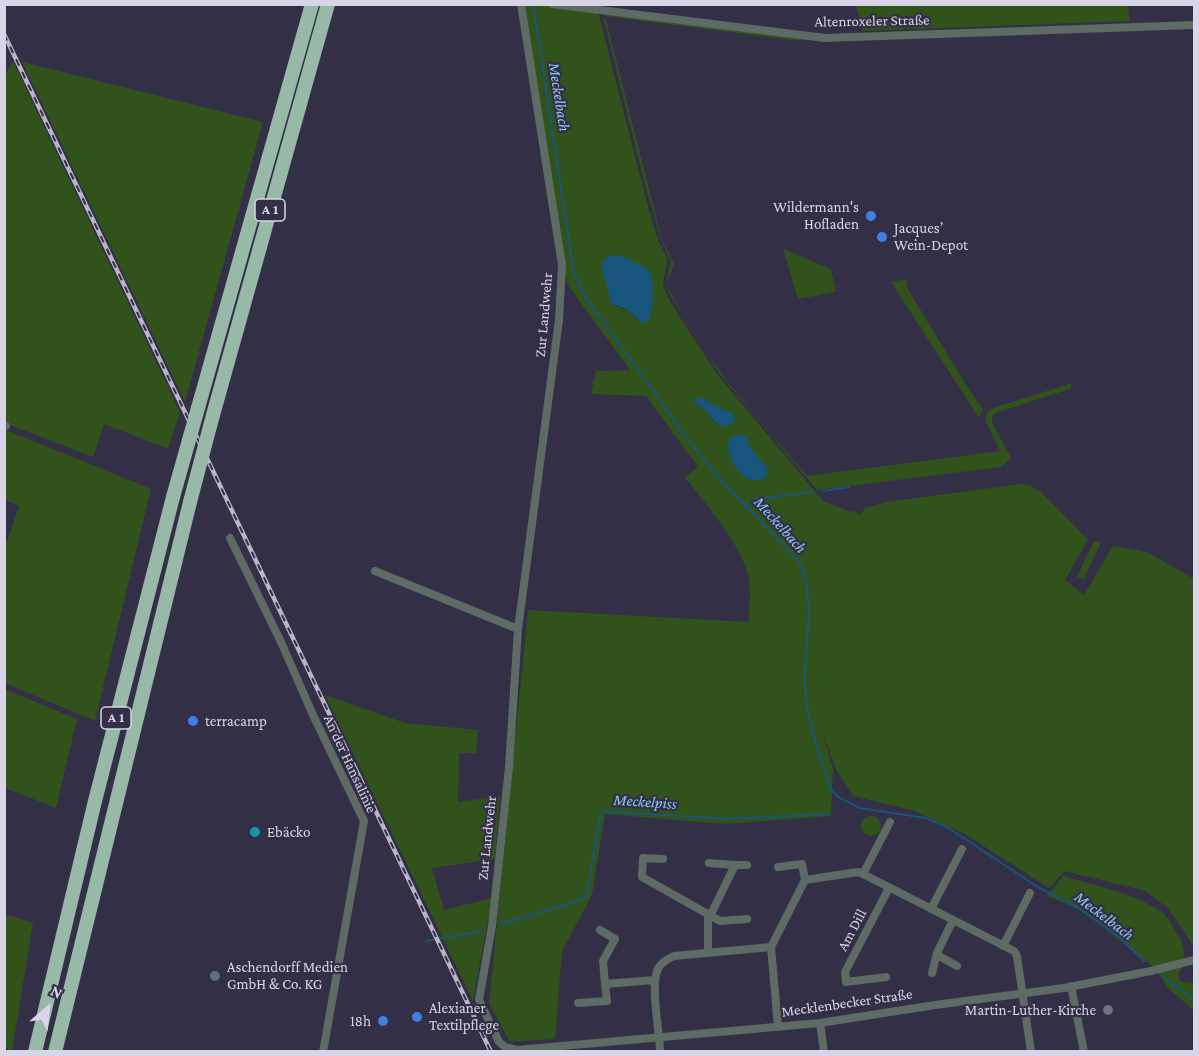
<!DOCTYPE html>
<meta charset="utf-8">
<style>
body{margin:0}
#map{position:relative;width:1199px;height:1056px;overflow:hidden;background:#322f47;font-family:"Crimson Pro",serif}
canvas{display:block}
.frame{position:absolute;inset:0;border:6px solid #d8d6e6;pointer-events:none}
.north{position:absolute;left:18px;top:978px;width:60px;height:60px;-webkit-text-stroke:4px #322f47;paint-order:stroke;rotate:28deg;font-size:16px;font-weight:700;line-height:24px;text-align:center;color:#d8d6e6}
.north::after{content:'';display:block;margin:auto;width:21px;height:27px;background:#d8d6e6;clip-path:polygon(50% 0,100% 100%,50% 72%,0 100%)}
</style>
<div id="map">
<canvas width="1199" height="1056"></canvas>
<div class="frame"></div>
<div class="north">N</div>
</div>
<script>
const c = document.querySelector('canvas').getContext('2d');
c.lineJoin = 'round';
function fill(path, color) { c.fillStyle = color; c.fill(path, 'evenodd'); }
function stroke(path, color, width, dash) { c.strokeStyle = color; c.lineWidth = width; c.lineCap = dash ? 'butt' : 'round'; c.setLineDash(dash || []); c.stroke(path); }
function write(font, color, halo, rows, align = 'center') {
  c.font = font + ' "Crimson Pro",serif'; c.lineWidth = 4.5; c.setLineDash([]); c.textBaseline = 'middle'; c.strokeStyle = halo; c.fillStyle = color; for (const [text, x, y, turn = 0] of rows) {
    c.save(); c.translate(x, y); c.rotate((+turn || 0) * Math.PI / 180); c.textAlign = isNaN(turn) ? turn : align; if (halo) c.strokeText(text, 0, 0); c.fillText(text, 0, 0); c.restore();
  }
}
fill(new Path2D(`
 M533,4L598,12L649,211L658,240L667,259L663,283L667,297L716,373L823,501L851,512L853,510L860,515L865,508L887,502L1020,484L1031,486L1041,492L1088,540L1065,580L1084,595L1113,546L1147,552L1194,579V947L1168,908L1145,891L1065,871L1049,888L965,834L914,811L853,796L836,769L821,729L833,768L831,816L724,824L605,814L592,895L562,951L555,1039L510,1042L489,1004L528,610L749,622C749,606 752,586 747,571C736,538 706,505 685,477L698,467L646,396L591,394L596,371L630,370L567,284L525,12V5ZM652,279L651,315L647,321L639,322L629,311L616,306L610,302V293ZM703,398L717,408L731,413L721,426C709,420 706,411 703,398Z
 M856,5H1128L1130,21L862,31Z
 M606,13L861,39L863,41L792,40L605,16L662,240L674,264L667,284C699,357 757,416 807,476L1000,451L986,422V414L993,408L1072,383L1070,389L995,413L992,417V422L1011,458L1001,467L817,490L718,372L669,293L667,281L671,262L661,239L643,177L604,20Z
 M13,61L180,412L168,449L104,424L93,457L5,423L4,77Z
 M22,62L263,122L185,402Z
 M783,249L831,269L836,292L798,299Z
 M907,279L906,286L968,388L983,409L979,418L891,282Z
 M6,430L151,489L95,721L5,683V548L19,506L5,500L4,435Z
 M1094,541L1101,542L1084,579L1077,577Z
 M4,689L77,719L56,808L5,788Z
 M325,695L405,723L478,730L476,753H459L458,802L500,796L495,859L432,868L444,910L492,898L473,1001Z
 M861 826a10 10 0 1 1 20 0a10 10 0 1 1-20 0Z
 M1063,876C1096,886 1135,893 1163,913C1169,918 1174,929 1179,936C1186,947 1185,964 1178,975L1181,982L1194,983V1011L1168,988L1154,967L1080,909L1047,896Z
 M5,914L33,923L12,1051L5,1047Z`), '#32521b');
fill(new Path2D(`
 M618,255C628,259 646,265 651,274C654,280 653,312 650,317C648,322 648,321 643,323C636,320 634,314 628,310C622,307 616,306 610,302C610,288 601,276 602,262L609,256Z
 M699,397L731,413L735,417L733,423C720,432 714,420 706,411C703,408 698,405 694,403L695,399Z
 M740,434L746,436L750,447L768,469L766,478L752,481C737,475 722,453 731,437Z`), '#18557c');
stroke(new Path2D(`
 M533,4L574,274L587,299L695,449L721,480L799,561C817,600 804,644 805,685C806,720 821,755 830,789L838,797L860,808L926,818L947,827L1036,886L1078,908L1117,935L1144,961
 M823,491L849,487
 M748,507L755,499L813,492
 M502,924L586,898L601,811L724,819L829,814
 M426,941L483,931
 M1161,975L1194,1000`), '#18557c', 2);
stroke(new Path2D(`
 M521,4L562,265L559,320L518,629L509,767L492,926L479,1000L499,1042L505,1047L517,1050L820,1023L935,1005L1064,988L1151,971L1194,960
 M552,4L825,38L1194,25
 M4,425L6,426
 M230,538L281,642L313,715L364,821L323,1052
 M375,571L518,629
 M663,859L643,858L642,877L720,921L747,919
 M735,865H747
 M778,867L802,864L805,880
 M863,874L890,822
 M931,909L962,849
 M953,920L937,953L939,956L957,966
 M600,930L615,939L603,961L605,984
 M1003,946L1030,893
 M771,947L805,880L858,872L863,874L1014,951L1017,956L1031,1052
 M708,953V914L712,912L735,865L709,863
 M932,973L937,953
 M886,977L846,982L845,972L889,888
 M1071,986L1084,1052
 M578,1003L607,1001L605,984L654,980
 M820,1023L824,1052
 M660,1052C660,1032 649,982 659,967C663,961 668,959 674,956L771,947L778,1027`), '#5e6b64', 8);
stroke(new Path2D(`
 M198,408L312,4
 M213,415L328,4
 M35,1052L95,801L173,497
 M55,1052L190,502`), '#98b9a8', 14);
const rail = new Path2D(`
 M4,34L491,1052`);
stroke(rail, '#b7b5c7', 4.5);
stroke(rail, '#322f47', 2, [7]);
stroke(new Path2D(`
 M173,497L198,408
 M190,502L213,415`), '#98b9a8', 14);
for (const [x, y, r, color] of [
 [871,216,6,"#3f7fe0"],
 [882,237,6,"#3f7fe0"],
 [193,721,6,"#3f7fe0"],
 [255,832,6,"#0f9aa8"],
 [215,976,6,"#5c6f8a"],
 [1108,1010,6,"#6b7280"],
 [417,1017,6,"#3f7fe0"],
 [383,1021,6,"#3f7fe0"]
]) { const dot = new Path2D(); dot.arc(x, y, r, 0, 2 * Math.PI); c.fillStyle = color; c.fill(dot); stroke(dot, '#322f47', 2); }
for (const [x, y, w] of [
 [270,210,30],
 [116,718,30]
]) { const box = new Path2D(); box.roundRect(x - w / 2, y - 11, w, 22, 4.5); c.fillStyle = '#322f47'; c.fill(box); stroke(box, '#d8d6e6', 1.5); }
write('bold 14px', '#d8d6e6', null, [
 ["A 1",270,210],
 ["A 1",116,718]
]);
write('15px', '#d8d6e6', '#322f47', [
 ["Altenroxeler Straße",872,21,-1],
 ["Zur Landwehr",544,315,-85],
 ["An der Hansalinie",350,764,65],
 ["Zur Landwehr",487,838,-84],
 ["Am Dill",852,930,-62],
 ["Mecklenbecker Straße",847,1003,-8]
]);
write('15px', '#d8d6e6', '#322f47', [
 ["Wildermann's",859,207,"right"],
 ["Hofladen",859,224,"right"],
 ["Jacques’",894,228],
 ["Wein-Depot",894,245],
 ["terracamp",205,721],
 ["Ebäcko",267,832],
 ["Aschendorff Medien",227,967],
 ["GmbH & Co. KG",227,984],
 ["Alexianer",429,1008],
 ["Textilpflege",429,1025],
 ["Martin-Luther-Kirche",1096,1010,"right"],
 ["18h",371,1021,"right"]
], 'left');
write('italic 16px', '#8ec7f1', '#322f47', [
 ["Meckelbach",559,97,81],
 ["Meckelbach",780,525,48],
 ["Meckelpiss",645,802,4],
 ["Meckelbach",1104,916,37]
]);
</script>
